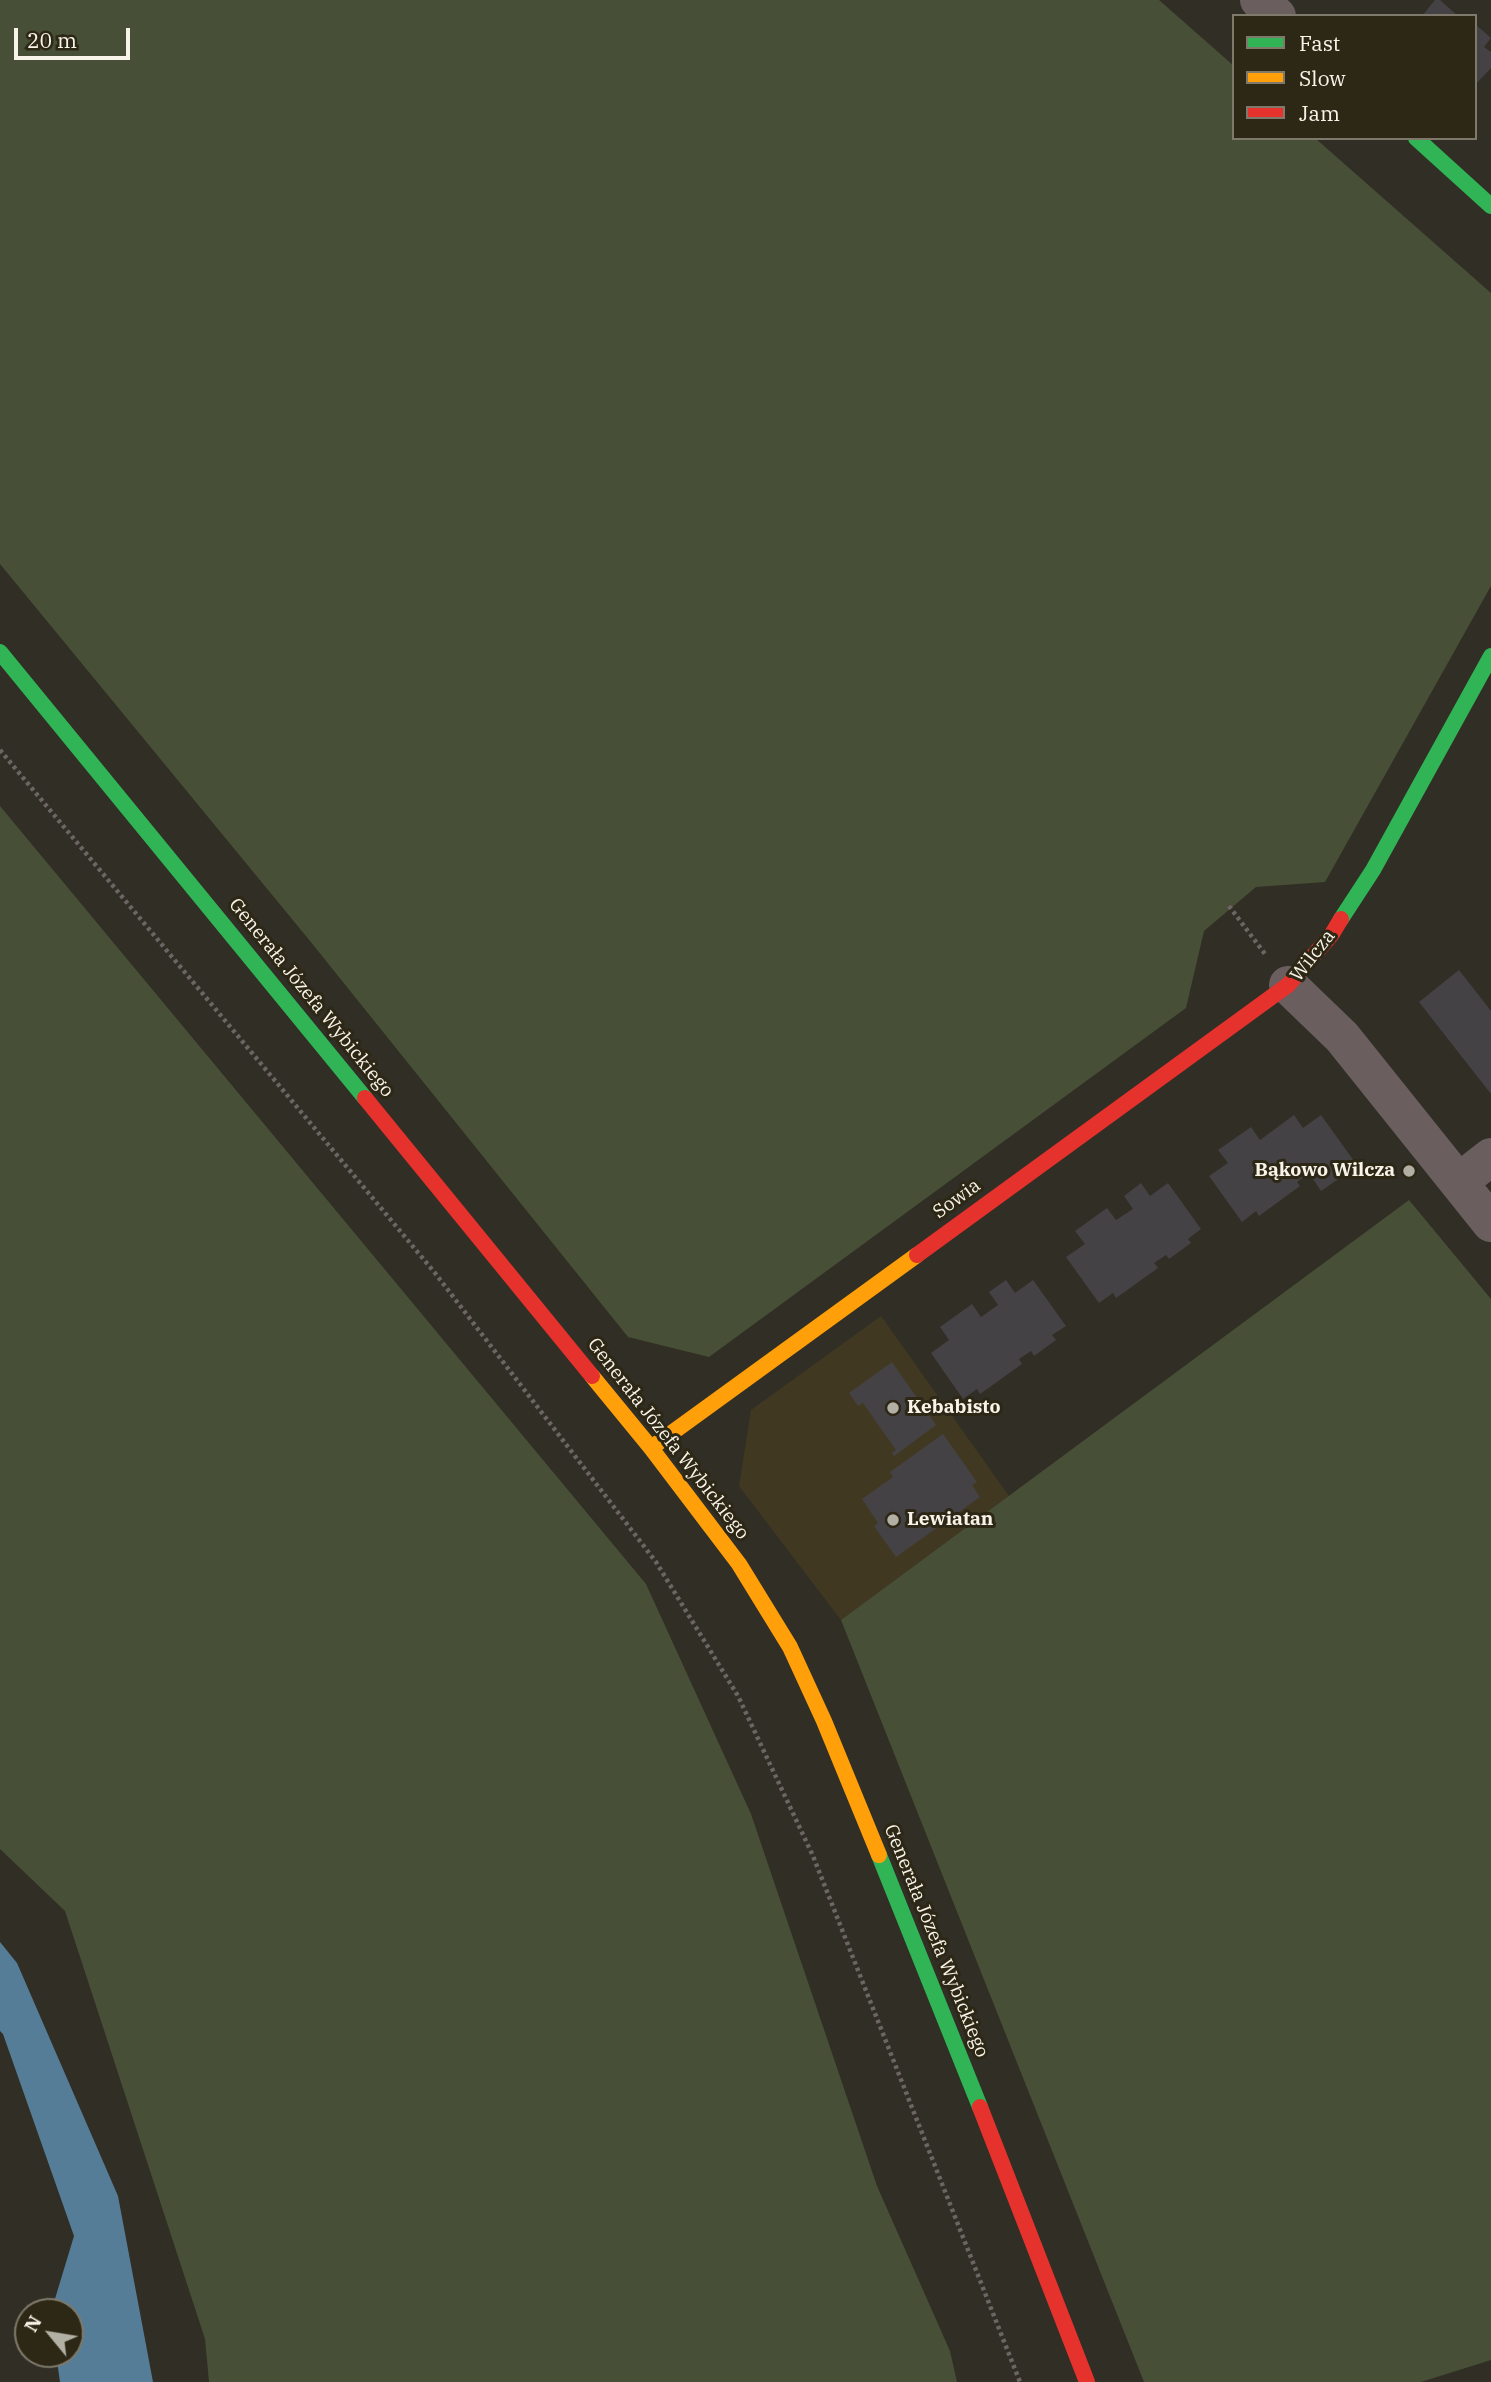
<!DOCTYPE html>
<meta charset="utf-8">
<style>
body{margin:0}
#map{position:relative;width:1491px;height:2382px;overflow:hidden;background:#312e25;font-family:"IBM Plex Serif",serif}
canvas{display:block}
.legend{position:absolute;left:1232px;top:14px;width:245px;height:126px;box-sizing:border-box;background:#2d2715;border:2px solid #7e796a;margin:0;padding:9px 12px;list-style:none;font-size:21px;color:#f8f4e9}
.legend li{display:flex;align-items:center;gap:14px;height:35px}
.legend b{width:35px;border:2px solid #7e796a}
.north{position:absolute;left:14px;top:2298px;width:70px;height:70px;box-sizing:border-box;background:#2d2715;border:2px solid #7e796a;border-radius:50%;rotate:300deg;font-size:19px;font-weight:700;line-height:28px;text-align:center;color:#f8f4e9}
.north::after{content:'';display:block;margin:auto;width:24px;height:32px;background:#b2afa4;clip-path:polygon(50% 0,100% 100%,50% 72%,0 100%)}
.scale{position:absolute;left:14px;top:28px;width:116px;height:32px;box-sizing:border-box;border:4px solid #f8f4e9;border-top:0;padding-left:9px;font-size:21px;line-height:24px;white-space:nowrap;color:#f8f4e9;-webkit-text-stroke:5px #2d2715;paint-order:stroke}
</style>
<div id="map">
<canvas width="1491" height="2382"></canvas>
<ul class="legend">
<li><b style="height:9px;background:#30b455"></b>Fast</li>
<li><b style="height:9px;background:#ff9f0a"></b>Slow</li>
<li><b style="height:9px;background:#e5322d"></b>Jam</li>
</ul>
<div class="north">N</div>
<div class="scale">20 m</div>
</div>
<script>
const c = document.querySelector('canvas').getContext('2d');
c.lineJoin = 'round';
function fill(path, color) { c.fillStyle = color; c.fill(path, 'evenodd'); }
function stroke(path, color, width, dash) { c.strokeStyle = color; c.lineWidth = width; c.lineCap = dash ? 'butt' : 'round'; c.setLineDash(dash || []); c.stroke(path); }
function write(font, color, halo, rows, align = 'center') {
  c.font = font + ' "IBM Plex Serif",serif'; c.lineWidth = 6; c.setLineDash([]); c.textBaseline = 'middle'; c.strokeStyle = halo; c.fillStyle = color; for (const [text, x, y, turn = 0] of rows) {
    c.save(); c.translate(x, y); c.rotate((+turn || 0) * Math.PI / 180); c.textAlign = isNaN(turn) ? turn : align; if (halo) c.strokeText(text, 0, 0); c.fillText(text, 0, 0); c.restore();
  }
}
fill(new Path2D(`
 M881,1316L1009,1496L841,1620L739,1486L751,1410Z`), '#413822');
fill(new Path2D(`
 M0,0H1159L1234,66V138H1315L1491,293V586L1325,882L1256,887L1204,931L1186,1008L709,1357L628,1337L310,941L0,564Z
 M0,806L646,1584L751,1814L877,2186L950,2351L957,2382H209L205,2339L65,1911L0,1849Z
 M1409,1200L1491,1299V2360L1421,2382H1144L841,1620Z`), '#474f36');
fill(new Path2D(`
 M0,1942L17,1963L118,2196L153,2382H60L56,2354H70V2312H51L74,2236L3,2034L0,2031Z`), '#557d97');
fill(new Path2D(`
 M1435,0H1440L1458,16H1422Z
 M1475,24L1491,38L1484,47L1491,52V68L1475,85Z
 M1459,970L1491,1011V1094L1419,1002Z
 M1294,1115L1303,1128L1321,1115L1354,1161L1340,1171L1344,1175L1321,1191L1309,1173L1297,1182L1300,1186L1259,1216L1256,1211L1242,1222L1209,1176L1228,1163L1218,1150L1251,1127L1260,1140Z
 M1141,1183L1150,1196L1168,1183L1201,1229L1188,1239L1191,1243L1169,1259L1166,1255L1154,1263L1158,1268L1116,1298L1113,1293L1099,1303L1066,1257L1085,1244L1075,1231L1107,1208L1116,1220L1133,1209L1124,1196Z
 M1006,1280L1015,1293L1033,1280L1066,1326L1052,1335L1056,1340L1034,1356L1031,1351L1019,1359L1022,1364L980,1394L977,1389L963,1399L931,1353L949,1340L940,1327L972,1304L981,1317L998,1305L989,1292Z
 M892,1362L936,1425L894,1456L892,1453L896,1450L863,1403L858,1406L849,1393Z
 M943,1434L977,1482L972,1485L980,1497L896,1557L874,1526L878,1523L862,1499L893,1477L890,1472Z`), '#454245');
stroke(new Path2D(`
 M0,750L435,1273L656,1562L738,1696L813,1856L1020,2382
 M1229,906L1265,954`), '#6d6563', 4.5, [3.5, 3.5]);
stroke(new Path2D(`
 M1259,0L1277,16
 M1288,985L1342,1037L1491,1223
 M1459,1182L1491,1157`), '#6a5e5f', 38);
stroke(new Path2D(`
 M1416,138L1491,206
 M0,652L365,1098
 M1341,919L1373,870L1491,656
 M879,1855L980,2107`), '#30b455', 16);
stroke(new Path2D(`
 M592,1376L651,1448L739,1564L790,1647L824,1721L879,1855
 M651,1448L917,1255`), '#ff9f0a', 16);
stroke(new Path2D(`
 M365,1098L592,1376
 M917,1255L1288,985L1332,934L1341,919
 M980,2107L1087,2382`), '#e5322d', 16);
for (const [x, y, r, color] of [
 [1409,1171,7,"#b2afa4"],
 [893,1408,7,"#b2afa4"],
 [893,1520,7,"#b2afa4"]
]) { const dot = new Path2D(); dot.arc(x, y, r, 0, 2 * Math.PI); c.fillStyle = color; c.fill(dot); stroke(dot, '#2d2715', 2.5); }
write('19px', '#f8f4e9', '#2d2715', [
 ["Wilcza",1313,956,-52],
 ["Generała Józefa Wybickiego",311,998,51],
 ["Sowia",957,1199,-36],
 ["Generała Józefa Wybickiego",668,1439,52],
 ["Generała Józefa Wybickiego",936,1941,68]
]);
write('bold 19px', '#f8f4e9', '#2d2715', [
 ["Bąkowo Wilcza",1395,1171,"right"],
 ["Kebabisto",907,1408],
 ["Lewiatan",907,1520]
], 'left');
</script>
